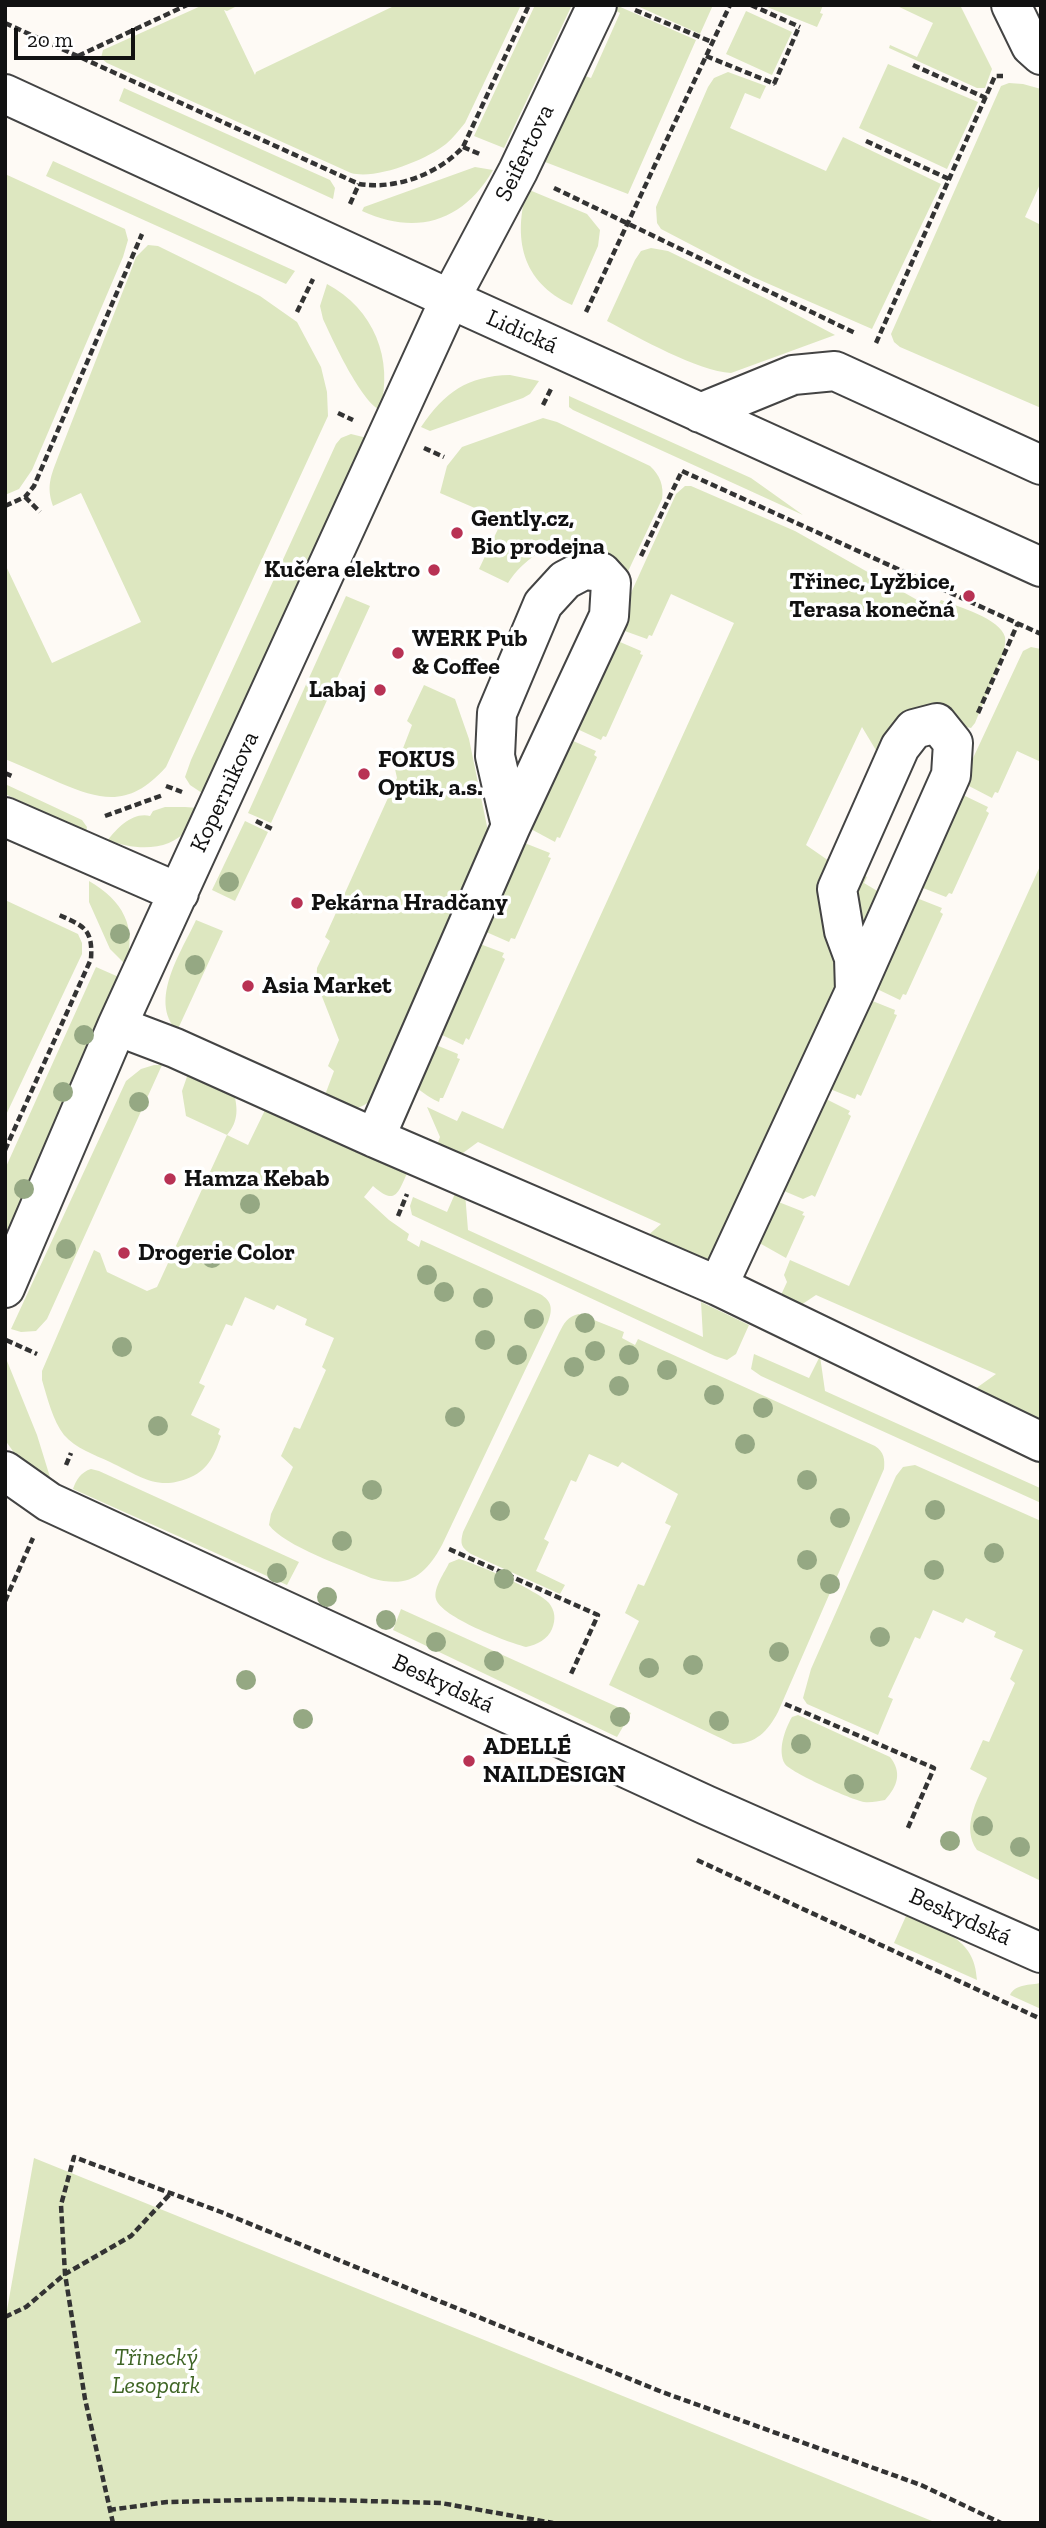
<!DOCTYPE html>
<meta charset="utf-8">
<style>
body{margin:0}
#map{position:relative;width:1046px;height:2528px;overflow:hidden;background:#fefaf5;font-family:"Zilla Slab",serif}
canvas{display:block}
.frame{position:absolute;inset:0;border:7px solid #111;pointer-events:none}
.scale{position:absolute;left:14px;top:28px;width:121px;height:32px;box-sizing:border-box;border:4px solid #111;border-top:0;padding-left:9px;font-size:21px;line-height:24px;white-space:nowrap;color:#111;-webkit-text-stroke:5px #fff;paint-order:stroke}
</style>
<div id="map">
<canvas width="1046" height="2528"></canvas>
<div class="frame"></div>
<div class="scale">20 m</div>
</div>
<script>
const c = document.querySelector('canvas').getContext('2d');
c.lineJoin = 'round';
function fill(path, color) { c.fillStyle = color; c.fill(path, 'evenodd'); }
function stroke(path, color, width, dash) { c.strokeStyle = color; c.lineWidth = width; c.lineCap = dash ? 'butt' : 'round'; c.setLineDash(dash || []); c.stroke(path); }
function write(font, color, halo, rows, align = 'center') {
  c.font = font + ' "Zilla Slab",serif'; c.lineWidth = 7; c.setLineDash([]); c.textBaseline = 'middle'; c.strokeStyle = halo; c.fillStyle = color; for (const [text, x, y, turn = 0] of rows) {
    c.save(); c.translate(x, y); c.rotate((+turn || 0) * Math.PI / 180); c.textAlign = isNaN(turn) ? turn : align; if (halo) c.strokeText(text, 0, 0); c.fillText(text, 0, 0); c.restore();
  }
}
fill(new Path2D(`
 M203,5H239L227,11L224,10L255,75L256,72L396,5H521L465,123C459,130 453,138 446,144C426,160 376,180 351,173L107,63L101,58L103,50Z
 M535,5H572L504,148L474,136Z
 M635,5H713L700,34Z
 M762,5H823L820,13L823,14L817,27Z
 M895,5H960L992,69L985,88H977L889,48L890,45L917,57L933,23Z
 M618,6L696,40L628,194L540,160L579,74L591,78L620,13L616,11Z
 M746,11L792,32L772,75L726,54Z
 M888,64L978,102L947,169L859,128Z
 M728,72L766,86L760,99L745,93L730,128L826,171L843,137L941,184L872,329L753,277L661,229L657,223L656,207L708,87L714,78Z
 M1009,83L1023,84L1041,89V182L1025,217L1041,225V408L900,347L894,342L891,334L1001,86Z
 M124,88L330,180L335,188L333,199L119,101Z
 M53,161L295,271L286,284L46,176Z
 M475,167L493,170C463,222 416,236 362,211L364,207Z
 M5,174L125,229L128,240L123,257L32,470L19,489L5,495Z
 M527,189L587,214L600,230L598,246L572,305C521,282 513,238 527,189Z
 M148,245L158,246L260,296L297,322L321,367L327,392L328,416L166,767C131,806 105,802 60,783C42,775 24,767 5,759V564L52,663L141,622L81,493L53,506C46,486 51,476 58,457L130,273L136,257Z
 M651,248L668,251L765,298L835,335L731,373C698,371 639,338 607,321L635,260L641,251Z
 M327,284C374,309 394,359 380,410C361,401 333,341 323,319L320,306Z
 M510,375L539,381L530,394L523,398L430,431L421,427C445,392 467,376 510,375Z
 M569,396L751,478L803,515L573,410L569,407Z
 M543,418L557,422L650,466C660,475 664,486 662,499L624,580C602,522 535,539 508,583L479,569L498,529L482,521L484,512L440,493L447,466L462,447Z
 M351,434L367,438L205,795L190,785L185,777L191,760L336,444L341,438Z
 M685,486H691L795,531L935,610L941,600C958,607 1000,618 1005,637C1006,643 1004,648 1003,654L975,723L971,728L966,727L952,714L880,757L862,727L806,845L832,863L845,977L715,1257L704,1262L638,1244L661,1224L478,1142L452,1161L434,1153L440,1137L427,1107L457,1121L462,1111L503,1129L734,623L671,594L652,636L649,635L647,639L622,630L620,617L676,494Z
 M346,596L370,606L271,823L248,813Z
 M613,639L641,651L640,654L643,655L606,737L603,736L601,740L575,728Z
 M1031,647L1041,649V762L1017,751L998,793L995,792L992,798L967,785V771L1023,651Z
 M424,685L455,699L469,739L489,836L374,1098C356,1114 343,1109 322,1103L334,1071L328,1066L339,1040L321,994L316,992L317,968L330,941L325,937L397,778L395,769L412,725L407,721Z
 M571,740L596,751L594,755L597,757L560,838L557,837L555,842L529,828Z
 M5,784L82,820L87,827L86,832L5,794Z
 M963,795L988,807L986,811L989,813L952,894L949,893L946,897L923,888L921,885Z
 M185,807L199,808C195,815 192,822 188,828C170,853 133,850 108,840C118,827 133,812 150,816L153,811L165,807Z
 M245,821L268,832L235,901L212,890Z
 M522,842L550,853L548,857L551,858L515,939L511,938L509,942L484,931Z
 M1041,864V1422L968,1394L996,1374L816,1295L789,1313L775,1308L787,1282L784,1275L790,1260L849,1286Z
 M863,875L867,877L864,883L884,895L867,935L847,904Z
 M89,881C123,901 137,926 126,965L110,949L89,902Z
 M914,897L942,908L940,912L943,914L906,995L903,994L900,1000L877,989Z
 M5,900L78,934L82,943V954L5,1117Z
 M196,920L223,931L177,1031C148,1000 182,951 196,920Z
 M480,944L504,953L502,957L505,959L469,1040L466,1038L463,1045L440,1034Z
 M96,967L121,978L5,1237V1169Z
 M870,1000L895,1010L894,1014L897,1015L861,1096L857,1094L855,1099L830,1089Z
 M436,1045L458,1054L457,1058L460,1059L443,1098H440L439,1102C427,1097 420,1089 409,1084Z
 M154,1065H162L47,1319L36,1331L21,1332L11,1329L126,1081L141,1069Z
 M189,1071L233,1090C238,1107 239,1121 227,1135L248,1145L267,1106L409,1169C398,1192 397,1207 373,1186L364,1197L389,1220L409,1234L407,1240L419,1247L421,1240L540,1294C552,1301 553,1309 548,1322L442,1545C425,1576 408,1589 371,1578C346,1567 284,1546 269,1525L271,1514L293,1467L281,1456L294,1427L300,1429L326,1370L322,1367L334,1338L305,1325L307,1319L277,1305L274,1310L245,1297L232,1326L226,1324L199,1383L205,1386L191,1415L220,1429L218,1434L221,1436C215,1454 209,1469 191,1477C158,1492 140,1476 110,1462C95,1455 75,1448 64,1435C53,1421 47,1397 42,1380V1371L94,1250L100,1253L107,1272L147,1291L157,1287L227,1135L186,1116L182,1091Z
 M826,1099L850,1111L848,1114L851,1116L815,1197L812,1195L803,1199L784,1191L782,1188Z
 M457,1189L465,1193L468,1230L703,1337L701,1302L749,1325L736,1354L727,1360L715,1356L412,1215L410,1206L413,1197L447,1212Z
 M776,1201L804,1212L802,1215L805,1216L786,1258L754,1240Z
 M579,1314L624,1332L622,1338L635,1345L638,1339L875,1446C884,1452 885,1459 884,1469L778,1712C768,1731 756,1744 733,1744L609,1685L639,1621L625,1613L638,1584L644,1586L671,1526L665,1523L678,1494L622,1462L618,1467L589,1454L576,1482L571,1480L544,1539L549,1542L536,1571L565,1585L560,1594L471,1554C461,1547 460,1544 463,1532L559,1333C564,1323 568,1316 579,1314Z
 M754,1354L809,1378L820,1356L825,1391L1040,1488L1038,1456H1041V1503L761,1376L751,1369Z
 M5,1356L37,1435L50,1477L20,1461L5,1440Z
 M915,1465L1041,1521V1881L977,1850C961,1827 977,1801 987,1778L970,1769L983,1740L989,1742L1015,1683L1010,1679L1023,1650L994,1637L996,1632L966,1618L963,1623L933,1610L920,1639L915,1637L888,1697L893,1699L878,1735L807,1704L803,1698L811,1669L896,1476L903,1467Z
 M91,1469L99,1471L299,1562L287,1585L73,1489C76,1480 81,1472 91,1469Z
 M459,1559C475,1563 539,1591 549,1603C555,1611 556,1619 552,1629C548,1639 537,1645 526,1647C507,1642 441,1617 436,1599C433,1588 445,1572 449,1563Z
 M401,1609L631,1713L617,1737L393,1630Z
 M798,1715L890,1757C902,1772 898,1786 885,1800C878,1801 871,1803 864,1802C852,1800 790,1772 785,1764C777,1751 785,1729 792,1717Z
 M906,1916C940,1931 975,1936 977,1980L894,1943Z
 M1041,1983V2009L1010,1995C1015,1984 1030,1985 1041,1983Z
 M34,2158L937,2523H5V2311L7,2310Z`), '#dde7c0');
const minor = new Path2D(`
 M1011,5L1031,46L1041,55
 M5,94L450,299L1041,567
 M700,413L793,375L835,371L1041,465
 M5,817L179,893
 M117,1026L175,1048L375,1138L718,1286L1041,1442
 M375,1138L511,826L609,616L611,583L601,572L584,570L565,580L543,604L497,713L495,756L511,826
 M718,1286L855,991L951,775L953,743L937,723L914,729L900,747L837,889L844,931L854,958L855,991
 M5,1288L117,1026L450,299L518,171L597,5
 M5,1471L49,1502L706,1805L1041,1953`);
stroke(minor, '#444', 42);
stroke(new Path2D(`
 M751,5L800,27
 M635,10L712,42
 M5,23L359,184C396,190 438,174 463,147L529,5
 M78,56L187,5
 M706,56L775,84
 M913,65L986,98
 M774,84L799,27
 M866,141L949,179
 M463,147L482,155
 M554,188L855,333
 M350,204L359,184
 M297,312L313,279
 M586,312L730,5
 M876,343L995,76H1003
 M543,405L551,389
 M338,413L353,420
 M424,448L444,457
 M25,497L40,512
 M5,506L25,497L34,486L142,234
 M641,556L682,471L1041,634
 M978,713L1018,623
 M5,773L14,777
 M166,786L182,792
 M105,816L163,795
 M256,821L274,830
 M5,1150L91,959C93,929 84,926 59,915
 M398,1216L407,1194
 M6,1340L37,1354
 M66,1465L71,1453
 M449,1549L598,1615L571,1674
 M5,1601L33,1538
 M785,1704L934,1768L907,1830
 M697,1860L1041,2019
 M5,2317L26,2307L65,2274L131,2236L171,2193
 M109,2510L167,2502L290,2499L441,2503L553,2523
 M113,2523L85,2399L65,2274L61,2205L74,2157L221,2212L662,2392L921,2485L1001,2523`), '#333', 4.5, [7, 3.5]);
stroke(minor, '#fff', 38);
c.fillStyle = '#95a883';
for (const [x, y] of [
 [229,882],
 [120,934],
 [195,965],
 [84,1035],
 [63,1092],
 [139,1102],
 [24,1189],
 [250,1204],
 [66,1249],
 [212,1258],
 [427,1275],
 [444,1292],
 [483,1298],
 [534,1319],
 [585,1323],
 [485,1340],
 [122,1347],
 [595,1351],
 [517,1355],
 [629,1355],
 [574,1367],
 [667,1370],
 [619,1386],
 [714,1395],
 [763,1408],
 [455,1417],
 [158,1426],
 [745,1444],
 [807,1480],
 [372,1490],
 [935,1510],
 [500,1511],
 [840,1518],
 [342,1541],
 [994,1553],
 [807,1560],
 [934,1570],
 [277,1573],
 [504,1579],
 [830,1584],
 [327,1597],
 [386,1620],
 [880,1637],
 [436,1642],
 [779,1652],
 [494,1661],
 [693,1665],
 [649,1668],
 [246,1680],
 [620,1717],
 [303,1719],
 [719,1721],
 [801,1744],
 [854,1784],
 [983,1826],
 [950,1841],
 [1020,1847]
]) { c.beginPath(); c.arc(x, y, 10, 0, 2 * Math.PI); c.fill(); }
for (const [x, y, r, color] of [
 [457,533,7,"#b83254"],
 [434,570,7,"#b83254"],
 [969,596,7,"#b83254"],
 [398,653,7,"#b83254"],
 [380,690,7,"#b83254"],
 [364,774,7,"#b83254"],
 [297,903,7,"#b83254"],
 [248,986,7,"#b83254"],
 [170,1179,7,"#b83254"],
 [124,1253,7,"#b83254"],
 [469,1761,7,"#b83254"]
]) { const dot = new Path2D(); dot.arc(x, y, r, 0, 2 * Math.PI); c.fillStyle = color; c.fill(dot); stroke(dot, '#fff', 2.5); }
write('24px', '#111', '#fff', [
 ["Seifertova",525,153,-64],
 ["Lidická",522,332,24],
 ["Kopernikova",225,792,-65],
 ["Beskydská",443,1684,25],
 ["Beskydská",960,1917,24]
]);
write('bold 24px', '#111', '#fff', [
 ["Gently.cz,",471,519],
 ["Bio prodejna",471,547],
 ["Kučera elektro",420,570,"right"],
 ["Třinec, Lyžbice,",955,582,"right"],
 ["Terasa konečná",955,610,"right"],
 ["WERK Pub",412,639],
 ["& Coffee",412,667],
 ["Labaj",366,690,"right"],
 ["FOKUS",378,760],
 ["Optik, a.s.",378,788],
 ["Pekárna Hradčany",311,903],
 ["Asia Market",262,986],
 ["Hamza Kebab",184,1179],
 ["Drogerie Color",138,1253],
 ["ADELLÉ",483,1747],
 ["NAILDESIGN",483,1775]
], 'left');
write('italic 24px', '#3f6525', '#fff', [
 ["Třinecký",156,2358],
 ["Lesopark",156,2386]
]);
</script>
